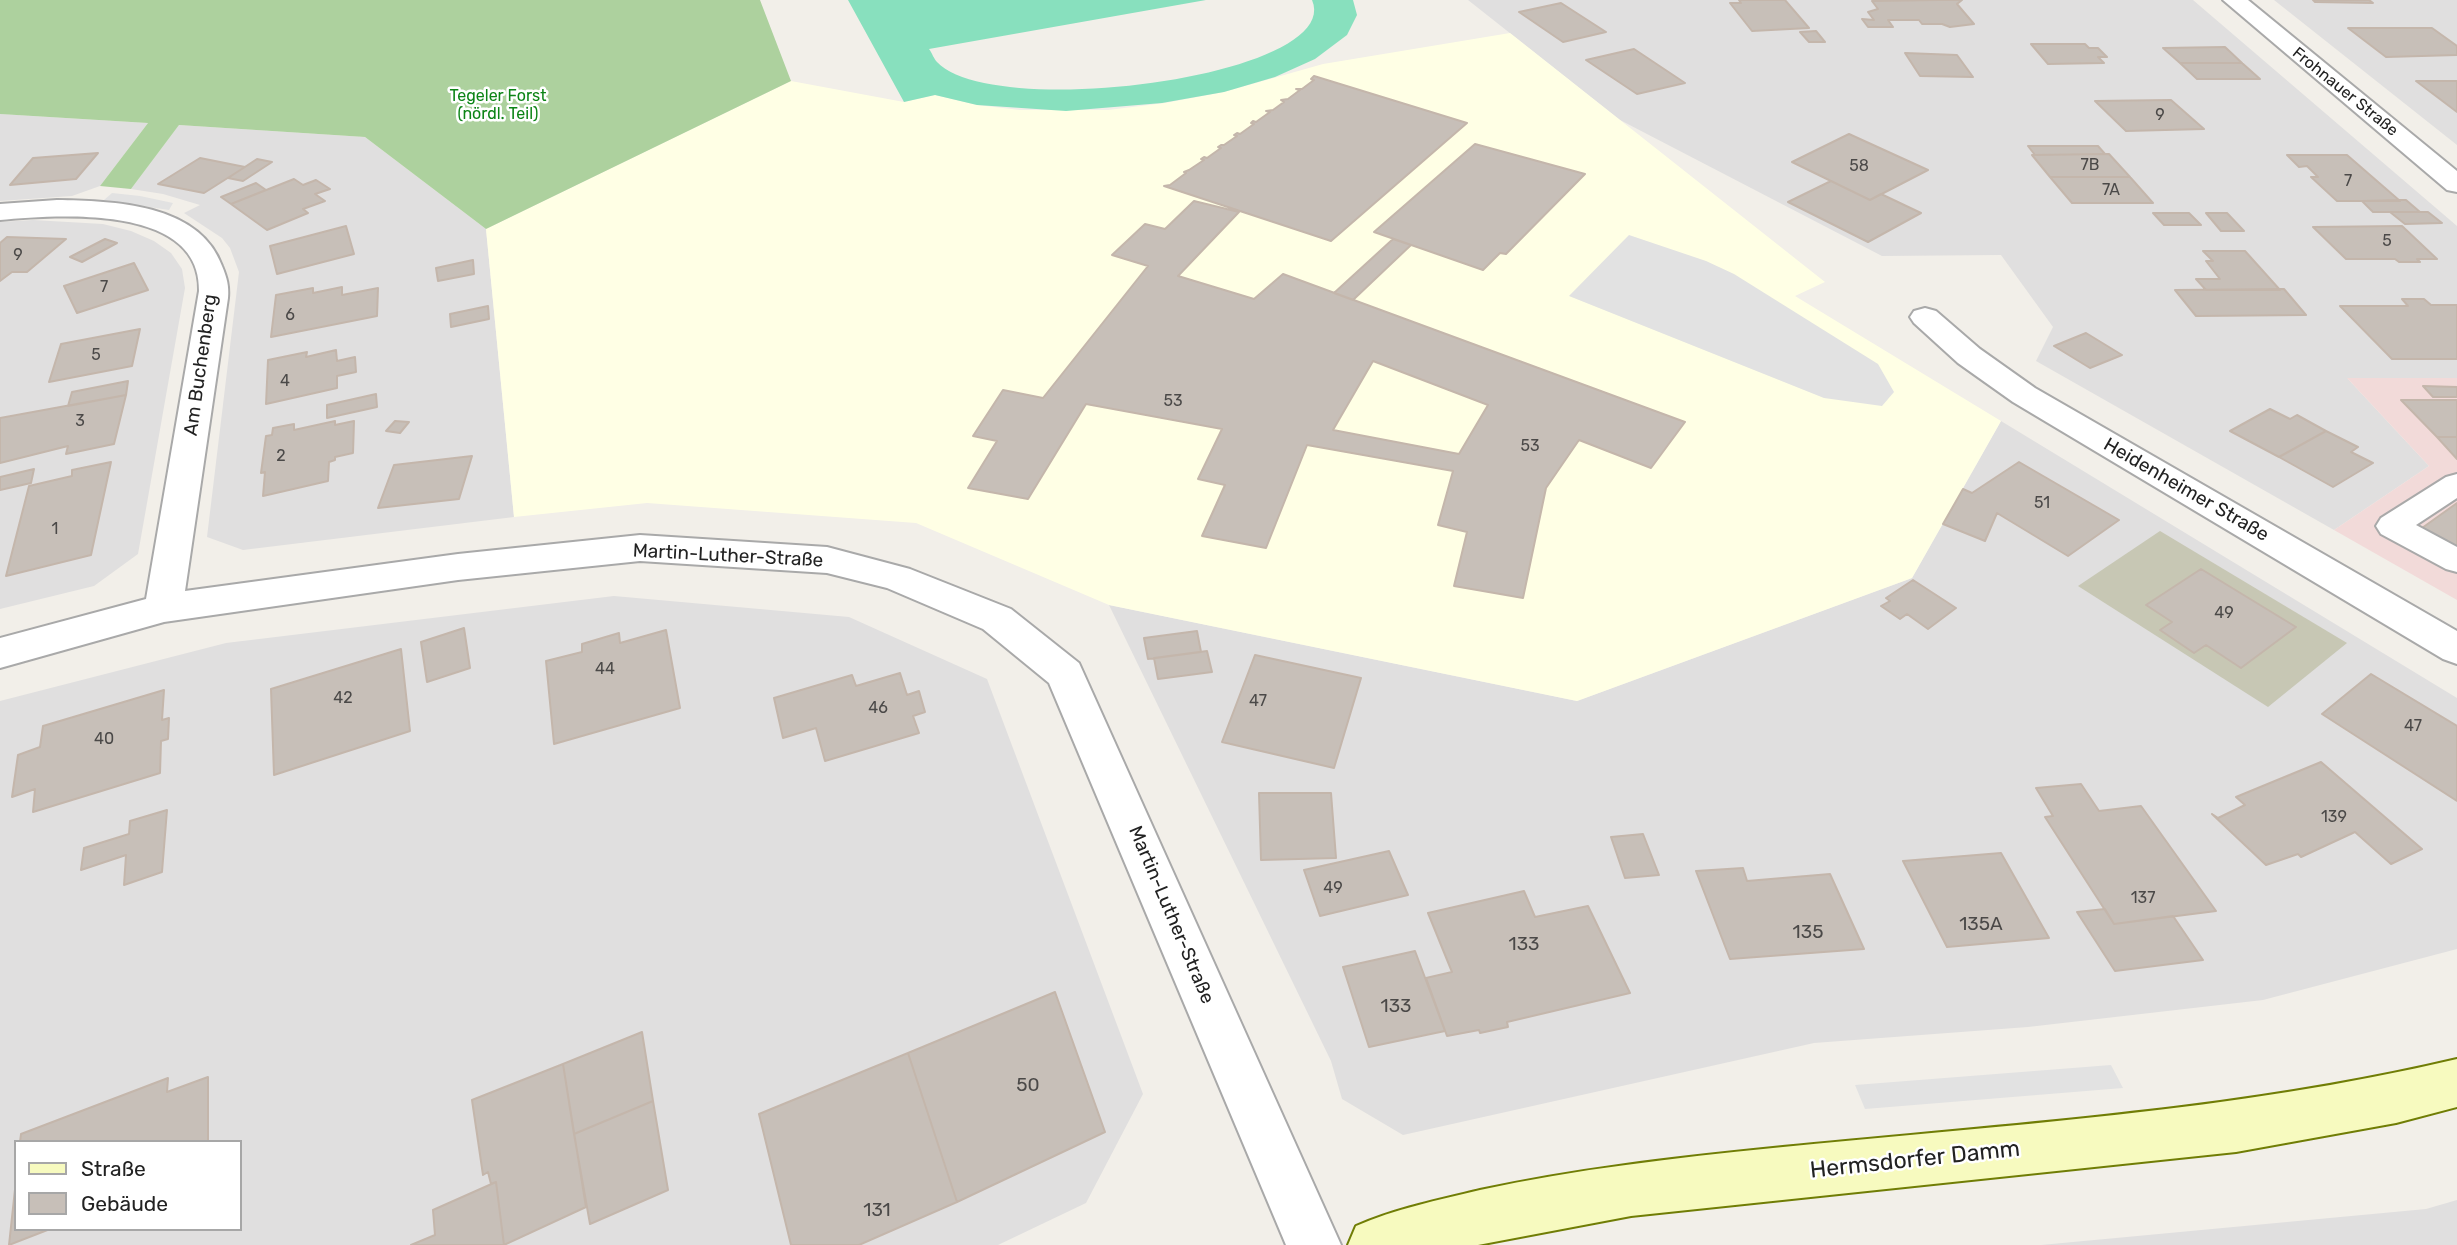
<!DOCTYPE html>
<meta charset="utf-8">
<style>
body{margin:0}
#map{position:relative;width:2457px;height:1245px;overflow:hidden;background:#f2efe9;font-family:Rubik,sans-serif}
canvas{display:block}
.legend{position:absolute;left:14px;top:1140px;width:228px;height:91px;box-sizing:border-box;background:#fff;border:2px solid #a7a7a7;margin:0;padding:9px 12px;list-style:none;font-size:21px;color:#222}
.legend li{display:flex;align-items:center;gap:14px;height:35px}
.legend b{width:35px;border:2px solid #a7a7a7}
</style>
<div id="map">
<canvas width="2457" height="1245"></canvas>
<ul class="legend">
<li><b style="height:9px;background:#f7fabf"></b>Straße</li>
<li><b style="height:19px;background:#c7bfb8"></b>Gebäude</li>
</ul>
</div>
<script>
const c = document.querySelector('canvas').getContext('2d');
c.lineJoin = 'round';
function fill(path, color) { c.fillStyle = color; c.fill(path, 'evenodd'); }
function stroke(path, color, width, dash) { c.strokeStyle = color; c.lineWidth = width; c.lineCap = dash ? 'butt' : 'round'; c.setLineDash(dash || []); c.stroke(path); }
function write(font, color, halo, rows, align = 'center') {
  c.font = font + ' Rubik,sans-serif'; c.lineWidth = 5; c.setLineDash([]); c.textBaseline = 'middle'; c.strokeStyle = halo; c.fillStyle = color; for (const [text, x, y, turn = 0] of rows) {
    c.save(); c.translate(x, y); c.rotate((+turn || 0) * Math.PI / 180); c.textAlign = isNaN(turn) ? turn : align; if (halo) c.strokeText(text, 0, 0); c.fillText(text, 0, 0); c.restore();
  }
}
fill(new Path2D(`
 M1468,0H2193L2457,226V378L2348,379L2429,466L2334,530L2036,361L2053,327L2001,255L1882,256L1620,120Z
 M2274,0H2457V145Z
 M0,114L148,123L100,186L72,196L0,201Z
 M179,125L365,137L486,229L514,517L243,550L207,537L239,272L230,248L222,238L184,213L200,205L163,194L131,189Z
 M33,220L103,224L131,231L154,241L171,253L182,269L185,288L138,554L94,586L0,609V222Z
 M2001,421L2457,698V949L2263,1000L2028,1027L1814,1043L1403,1135L1342,1099L1331,1061L1109,605L1577,701L1912,578Z
 M614,596L849,617L987,679L1143,1094L1086,1203L998,1245H0V701L226,643ZM16,1142H240V1229H16Z
 M2457,1200V1245H2041L2426,1209Z`), '#e0dfdf');
fill(new Path2D(`
 M2347,378H2457V600L2334,530L2429,466Z`), '#f2dad9');
fill(new Path2D(`
 M1510,33L1825,282L1795,296L2001,421L1912,578L1577,701L1109,605L916,523L647,503L514,517L486,229L791,81L904,102L935,95L977,105L1020,110H1108L1165,103L1224,92L1323,64Z`), '#ffffe5');
fill(new Path2D(`
 M2160,531L2347,643L2268,707L2078,586Z`), '#c7c7b4');
fill(new Path2D(`
 M0,0H760L791,81L486,229L365,137L179,125L131,189L100,186L148,123L0,114Z`), '#add19e');
fill(new Path2D(`
 M848,0H1206L929,49C932,53 934,59 937,62C994,122 1345,76 1312,0H1353L1357,15L1347,35L1315,59L1275,77L1224,92L1162,103L1066,111L977,105L935,95L904,102Z`), '#88e0be');
fill(new Path2D(`
 M112,193L140,196L173,203L169,210L104,200Z
 M1629,235L1706,261L1734,274L1878,364L1894,392L1882,406L1824,398L1569,296Z
 M2111,1065L2123,1088L1865,1109L1855,1085Z`), '#e2e2e2');
const building = new Path2D(`
 M1739,0H1785L1809,28L1752,31L1730,3H1741Z
 M1939,0H1962L1957,4L1974,24L1950,27L1942,24H1922L1919,20H1888L1893,27H1868L1862,19L1874,20L1868,12L1878,9L1872,1Z
 M2313,0H2369L2373,3L2315,2Z
 M1561,3L1606,32L1563,42L1519,12Z
 M2348,28H2432L2457,46V55L2386,57Z
 M1816,31L1825,42H1809L1800,32Z
 M2031,44H2085L2089,48H2098L2107,57H2098L2104,63L2048,64Z
 M2225,47L2242,63H2180L2163,48Z
 M1634,49L1685,83L1637,94L1586,60Z
 M1905,53L1957,55L1973,77L1920,76Z
 M2180,63H2242L2260,79H2197Z
 M1314,76L1467,123L1331,241L1164,186L1170,185L1186,173L1184,172L1189,170L1204,160L1201,159L1204,157L1207,158L1221,148L1218,147L1221,145H1224L1237,136L1234,135L1237,133L1240,134L1254,124L1251,123L1253,121L1256,122L1270,112L1266,111L1273,110L1284,102L1281,100L1288,99L1300,90L1296,89H1302L1314,80L1311,79Z
 M2416,81H2457V112Z
 M2171,100L2204,129L2126,131L2095,101Z
 M1849,134L1928,170L1870,200L1792,162Z
 M1475,144L1585,174L1506,254L1500,253L1483,270L1374,232Z
 M2028,146H2098L2105,154L2035,155Z
 M98,153L76,179L10,185L33,158Z
 M2109,154L2130,177H2050L2032,155Z
 M2287,155H2347L2400,201H2337L2311,177H2318L2307,166L2299,167Z
 M200,158L245,167L204,193L158,184Z
 M257,159L272,162L243,181L228,178Z
 M2050,177H2130L2153,203H2072Z
 M294,179L303,185L316,180L330,189L315,194L325,201L303,209L308,213L267,230L231,204Z
 M1831,181L1870,200L1881,194L1921,213L1868,242L1788,202Z
 M256,183L266,190L231,204L221,197Z
 M2399,200H2406L2420,212H2373L2362,201Z
 M1194,201L1239,212L1178,276L1254,299L1283,274L1685,422L1651,468L1579,440L1546,488L1523,598L1454,586L1467,532L1438,525L1453,471L1307,445L1266,548L1202,536L1225,485L1198,479L1222,429L1086,404L1028,499L968,488L997,441L973,436L1003,390L1043,398L1148,266L1112,255L1145,224L1165,229ZM1373,361L1488,405L1459,454L1333,430Z
 M2390,212H2428L2442,223L2405,224Z
 M2153,213H2189L2201,225H2164Z
 M2206,213H2227L2244,231H2221Z
 M346,226L354,254L277,274L270,246Z
 M2402,226L2437,259H2417L2420,262H2399L2395,259H2346L2313,227Z
 M7,237L66,239L27,272H12L0,281V243Z
 M105,239L117,243L82,262L70,257Z
 M1393,239L1411,245L1353,300L1334,293Z
 M2203,251H2245L2280,290H2206L2196,279H2220L2206,261H2213Z
 M473,260L474,274L438,281L436,268Z
 M134,263L148,290L77,313L64,286Z
 M342,287V295L378,288L377,316L271,337L276,295L313,288V293Z
 M2284,289L2306,315L2196,316L2175,290Z
 M2402,299H2424L2431,305H2457V359H2392L2340,306H2408Z
 M488,306L489,319L451,327L450,314Z
 M140,329L132,366L49,382L61,344Z
 M2086,333L2122,355L2090,368L2054,346Z
 M336,350L337,361L355,357L356,372L337,376V388L266,404L268,360L307,352L306,357Z
 M128,381L126,395L68,406L72,392Z
 M2423,386L2457,387V397H2433Z
 M376,394L377,407L327,418V405Z
 M126,395L114,444L66,454L68,446L0,463V418Z
 M2401,400H2457V437H2437Z
 M2270,409L2290,419L2297,415L2326,431L2279,457L2230,431Z
 M335,421V425L354,421L353,453L335,457V460L329,462L328,481L263,496L265,472L261,473L266,436L272,435L273,428L294,424V430Z
 M395,421L409,422L400,433L386,431Z
 M2326,431L2358,447L2351,452L2373,463L2333,487L2279,457Z
 M2437,437H2457V459Z
 M472,456L459,499L378,508L394,465Z
 M111,462L91,555L6,576L29,486L72,476V470Z
 M2019,462L2119,520L2068,556L1997,513L1985,541L1943,524L1963,489L1972,493Z
 M34,469L31,483L0,490V477Z
 M2457,503V547L2422,528Z
 M2201,569L2296,627L2241,668L2206,645L2194,653L2160,630L2172,622L2146,605Z
 M1913,580L1956,608L1928,629L1907,614L1900,619L1881,606L1890,601L1886,598Z
 M464,628L470,668L427,682L421,642Z
 M666,630L680,708L554,744L546,661L582,652V644L619,633L620,643Z
 M1197,631L1201,652L1148,659L1144,638Z
 M401,649L410,731L274,775L271,689Z
 M1207,651L1212,672L1158,679L1154,658Z
 M1255,655L1361,678L1334,768L1222,742Z
 M900,673L907,695L919,691L925,712L913,716L919,733L825,761L816,728L783,738L774,698L852,675L856,686Z
 M2371,674L2457,726V801L2322,714Z
 M164,690L162,720L169,718L168,739L161,741L160,773L33,812L35,789L12,797L18,755L40,747L43,726Z
 M2321,762L2422,849L2391,864L2355,832L2301,857L2298,854L2266,865L2212,814L2218,818L2245,805L2236,797Z
 M2081,784L2099,811L2141,806L2216,911L2114,924L2045,817L2053,816L2036,788Z
 M1259,793H1331L1336,858L1261,860Z
 M167,810L162,872L124,885L126,855L81,870L84,848L129,834L130,821Z
 M1643,834L1659,875L1625,878L1611,837Z
 M1389,851L1408,895L1320,916L1304,870Z
 M2001,853L2049,938L1947,947L1903,861Z
 M1743,868L1747,881L1830,874L1864,949L1730,959L1696,871Z
 M1524,891L1535,917L1588,906L1630,993L1507,1022L1508,1027L1480,1033L1479,1030L1447,1036L1426,978L1452,972L1428,913Z
 M2105,909L2114,924L2173,916L2203,960L2115,971L2077,912Z
 M1415,951L1445,1031L1369,1047L1343,967Z
 M1055,992L1105,1132L957,1202L908,1053Z
 M642,1032L653,1101L574,1134L563,1064Z
 M908,1053L957,1202L859,1245H791L759,1114Z
 M563,1064L586,1207L504,1245L496,1182L491,1184L488,1172L483,1175L472,1100Z
 M208,1077V1142H20L21,1134L168,1078L167,1092Z
 M653,1101L668,1190L590,1224L574,1134Z
 M16,1180V1229H50L9,1245Z
 M496,1182L504,1245H411L435,1235L433,1210Z`);
fill(building, '#c7bfb8');
stroke(building, '#c4b6ab', 2);
const service = new Path2D(`
 M2457,474V498L2416,525L2457,547V572L2446,569L2381,534L2376,526L2381,518L2446,477Z`);
const minor = new Path2D(`
 M2223,0H2248L2457,171V192L2447,190Z
 M57,200C113,201 199,203 222,266C227,278 229,286 228,298L185,591L458,554L640,535L827,547L910,569L1011,609L1079,663L1341,1245H1286L1049,683L983,629L887,588L827,573L640,561L458,580L164,622L0,668V638L146,599L199,291C201,203 56,215 0,220V204Z
 M1925,308L1936,311L1980,349L2035,388L2457,631V664L2443,659L2013,402L1958,363L1914,323L1910,317L1914,311Z`);
const secondary = new Path2D(`
 M2457,1059V1107L2396,1123L2236,1152L1631,1216L1478,1245H1348L1356,1226C1395,1209 1438,1200 1480,1190C1577,1169 1674,1158 1773,1148C2002,1125 2233,1112 2457,1059Z`);
stroke(service, '#a9a9a9', 4);
stroke(minor, '#a9a9a9', 4);
stroke(secondary, '#707d05', 4);
fill(service, '#fff');
fill(minor, '#fff');
fill(secondary, '#f7fabf');
write('16px', '#222', '#fff', [
 ["Frohnauer Straße",2345,92,39]
]);
write('16px', '#0c8416', '#fff', [
 ["Tegeler Forst",498,96],
 ["(nördl. Teil)",498,114]
]);
write('16px', '#4b4948', null, [
 ["9",2160,115],
 ["7B",2090,165],
 ["58",1859,166],
 ["7",2348,181],
 ["7A",2111,190],
 ["5",2387,241],
 ["9",18,255],
 ["7",104,287],
 ["6",290,315],
 ["5",96,355],
 ["4",285,381],
 ["53",1173,401],
 ["3",80,421],
 ["53",1530,446],
 ["2",281,456],
 ["51",2042,503],
 ["1",55,529],
 ["49",2224,613],
 ["44",605,669],
 ["42",343,698],
 ["47",1258,701],
 ["46",878,708],
 ["47",2413,726],
 ["40",104,739],
 ["139",2334,817],
 ["49",1333,888],
 ["137",2143,898]
]);
write('19px', '#222', '#fff', [
 ["Am Buchenberg",201,365,-82],
 ["Heidenheimer Straße",2186,490,30],
 ["Martin-Luther-Straße",728,556,3],
 ["Martin-Luther-Straße",1171,915,67]
]);
write('19px', '#4b4948', null, [
 ["135A",1981,925],
 ["135",1808,933],
 ["133",1524,945],
 ["133",1396,1007],
 ["50",1028,1086],
 ["131",877,1211]
]);
write('23px', '#222', '#fff', [
 ["Hermsdorfer Damm",1915,1160,-6]
]);
</script>
